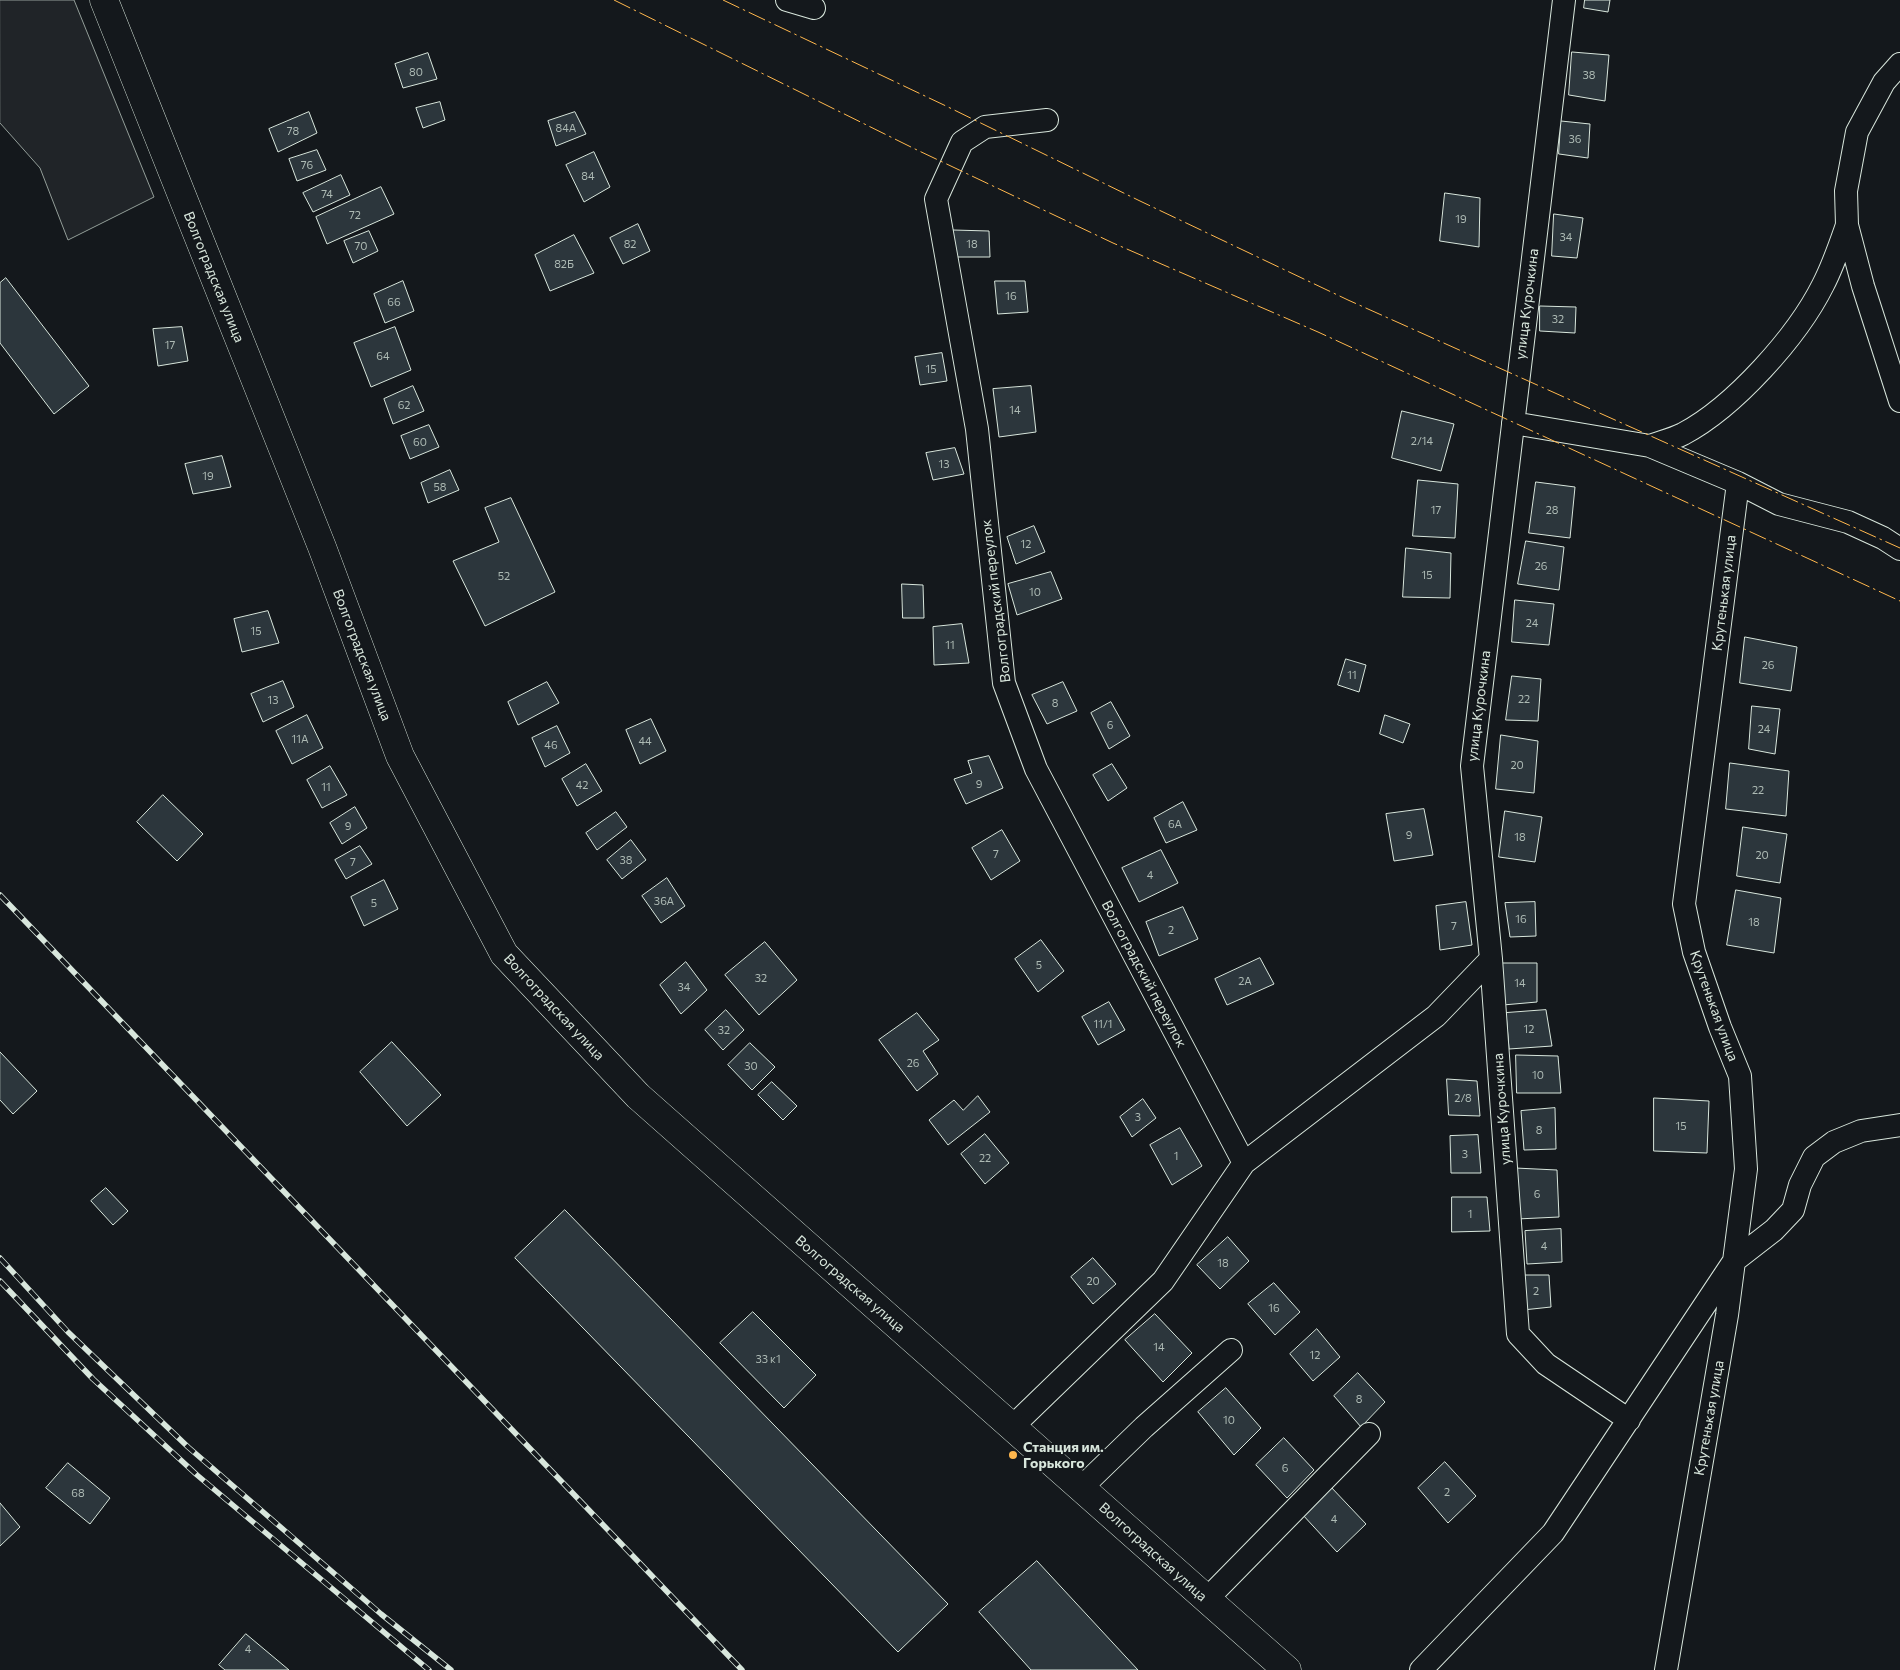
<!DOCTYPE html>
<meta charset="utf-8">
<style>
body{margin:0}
canvas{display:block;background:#14181c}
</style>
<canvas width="1900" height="1670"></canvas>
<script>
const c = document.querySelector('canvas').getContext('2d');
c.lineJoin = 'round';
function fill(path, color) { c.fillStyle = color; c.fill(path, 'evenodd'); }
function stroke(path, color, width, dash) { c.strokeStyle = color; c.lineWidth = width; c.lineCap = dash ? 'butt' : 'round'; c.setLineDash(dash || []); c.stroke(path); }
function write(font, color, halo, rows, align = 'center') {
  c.font = font + ' Commissioner,sans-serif'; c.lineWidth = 4; c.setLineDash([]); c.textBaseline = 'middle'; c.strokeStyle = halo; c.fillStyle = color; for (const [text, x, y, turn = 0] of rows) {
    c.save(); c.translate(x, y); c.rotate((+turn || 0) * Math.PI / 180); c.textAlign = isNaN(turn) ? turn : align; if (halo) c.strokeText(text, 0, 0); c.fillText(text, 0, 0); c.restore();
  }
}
const green = new Path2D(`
 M0,0H74L154,197L68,240L40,168L0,123Z`);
fill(green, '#202428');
stroke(green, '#939e99', 1);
const building = new Path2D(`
 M1585,0H1610L1608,12L1584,8Z
 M1572,52L1609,55L1605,101L1569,95Z
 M428,53L437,79L403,88L395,64Z
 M440,102L445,120L423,128L416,108Z
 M309,112L317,133L278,152L269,129Z
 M575,112L586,134L556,146L548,121Z
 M1561,121L1590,124L1588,158L1559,154Z
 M317,150L326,170L297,181L289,159Z
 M594,152L610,187L584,202L566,165Z
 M341,175L350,195L313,212L303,193Z
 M381,187L394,214L327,244L316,217Z
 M1445,193L1480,198L1479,247L1440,241Z
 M1554,214L1583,218L1577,258L1552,256Z
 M638,224L650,251L623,264L610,238Z
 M953,230L989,231L990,257H955Z
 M369,231L378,251L353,263L344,241Z
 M574,235L594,273L550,291L535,255Z
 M6,278L89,386L54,414L0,343V283Z
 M403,281L414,311L385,323L374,294Z
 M995,281H1025L1028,312L998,314Z
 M1540,306L1576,307L1575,333L1540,331Z
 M182,327L188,361L158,366L153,329Z
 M395,327L411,370L371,387L354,343Z
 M942,353L947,381L920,385L915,357Z
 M413,386L424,411L393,424L384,399Z
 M1031,386L1036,432L999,437L993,389Z
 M1402,411L1454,424L1441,471L1392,458Z
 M429,425L439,447L410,459L401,436Z
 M955,448L964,474L933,480L926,453Z
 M222,456L231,487L193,494L185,464Z
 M450,470L459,490L428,503L421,483Z
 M1418,480L1458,484L1455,538L1413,536Z
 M1536,482L1575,487L1570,538L1529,533Z
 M511,498L555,592L485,626L453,561L499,542L485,508Z
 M1034,526L1045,552L1016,564L1007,537Z
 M1526,541L1564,547L1559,590L1518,584Z
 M1406,548L1451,553L1450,598L1403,597Z
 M1051,572L1062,599L1017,615L1008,584Z
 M902,584L923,585L924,618H903Z
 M1515,600L1554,604L1549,645L1512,642Z
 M268,611L279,643L242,652L234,619Z
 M962,624L969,663L934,665L933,627Z
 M1745,637L1797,647L1791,691L1740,683Z
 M1346,659L1366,665L1359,692L1338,685Z
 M1512,676L1541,679L1538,721L1506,720Z
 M283,681L294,707L263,722L251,694Z
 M547,682L559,703L518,725L508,702Z
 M1063,682L1077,711L1047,724L1032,695Z
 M1111,702L1130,736L1109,749L1091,713Z
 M1752,706L1780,709L1775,754L1749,749Z
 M307,715L323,748L292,764L276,731Z
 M1385,715L1410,724L1403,743L1380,734Z
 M651,719L666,751L640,764L626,730Z
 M557,726L570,753L545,767L532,738Z
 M1501,735L1538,741L1534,793L1496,789Z
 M989,756L1003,788L966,804L954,779L972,773L968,761Z
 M1730,763L1789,771L1786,816L1726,809Z
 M586,764L602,791L577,806L562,779Z
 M1112,764L1127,788L1108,801L1093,775Z
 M330,766L347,795L322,808L307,780Z
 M163,795L203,834L177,861L137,822Z
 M1183,802L1197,830L1166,843L1154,818Z
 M355,807L367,828L342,844L330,823Z
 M1424,809L1433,855L1394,861L1386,814Z
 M1505,811L1542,817L1535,862L1499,857Z
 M616,812L627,827L597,850L586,833Z
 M1743,827L1787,834L1780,883L1737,876Z
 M1002,830L1020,861L991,880L972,848Z
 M631,840L646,860L622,879L607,860Z
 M360,846L372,864L346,879L335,860Z
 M1161,850L1178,883L1139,902L1122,868Z
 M667,878L685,906L661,923L642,896Z
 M384,880L398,909L364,926L351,897Z
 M1736,890L1781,898L1774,953L1727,945Z
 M1466,902L1472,945L1440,950L1436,906Z
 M1535,902L1536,936L1510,937L1505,903Z
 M1183,907L1198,939L1159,956L1146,922Z
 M1041,940L1064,971L1038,992L1015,959Z
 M765,942L797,980L759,1015L725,975Z
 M1260,958L1274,984L1227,1005L1215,979Z
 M686,962L707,990L681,1014L660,985Z
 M1502,963H1537V1002L1503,1005Z
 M1109,1002L1125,1030L1098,1045L1082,1017Z
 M726,1010L744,1030L723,1050L705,1030Z
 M1546,1010L1552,1046L1509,1049L1506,1013Z
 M917,1013L939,1040L923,1051L938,1074L917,1091L879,1040Z
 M392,1042L441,1095L407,1126L360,1072Z
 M750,1043L775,1067L752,1090L728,1065Z
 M0,1052L37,1091L13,1114L0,1100Z
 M1516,1055L1558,1056L1561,1093H1517Z
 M1447,1079L1477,1081L1480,1116L1449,1115Z
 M772,1082L797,1106L783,1120L758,1095Z
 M978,1096L990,1112L948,1145L929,1120L954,1100L963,1110Z
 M1654,1098L1709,1101L1707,1153L1654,1151Z
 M1143,1099L1156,1118L1132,1137L1120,1117Z
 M1555,1108L1556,1149L1524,1150L1521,1111Z
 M1180,1128L1202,1166L1172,1185L1150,1145Z
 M985,1134L1009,1163L985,1184L961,1154Z
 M1478,1135L1481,1173H1451L1450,1136Z
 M1515,1168L1557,1170L1559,1217L1517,1219Z
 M106,1188L128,1211L113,1225L91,1201Z
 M1452,1197H1487L1490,1231L1452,1232Z
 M565,1210L948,1604L898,1652L515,1258Z
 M1561,1229L1562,1262L1527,1264L1525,1231Z
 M1228,1237L1249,1261L1220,1289L1197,1265Z
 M1093,1258L1116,1284L1093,1304L1071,1277Z
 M1521,1275H1549L1551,1307L1523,1310Z
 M1274,1283L1300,1312L1275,1335L1248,1304Z
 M753,1312L816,1375L784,1408L720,1343Z
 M1155,1314L1192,1353L1163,1382L1125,1340Z
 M1317,1329L1340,1357L1313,1381L1290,1354Z
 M1358,1373L1385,1402L1361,1427L1334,1396Z
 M1226,1388L1261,1428L1234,1455L1198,1412Z
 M1284,1438L1314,1470L1287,1498L1256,1465Z
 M1445,1462L1476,1496L1448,1523L1418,1488Z
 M68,1463L110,1498L90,1524L46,1488Z
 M1330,1486L1366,1524L1337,1552L1302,1514Z
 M0,1503L20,1527L0,1546Z
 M1037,1561L1138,1670H1031L979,1612Z
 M246,1634L289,1670H225L219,1665Z`);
fill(building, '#2c363c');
stroke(building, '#d8e6dc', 1);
const minor = new Path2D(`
 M787,0L814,8
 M1564,0L1472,766L1491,959L1518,1334L1546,1364L1629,1420
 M1900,64L1884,82L1857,132L1846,191L1847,225L1863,286L1900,401
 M1047,120L985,127L962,142L936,199L977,429L1004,683L1036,769L1244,1163
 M1513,423L1650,446L1738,483L1684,904L1694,952L1720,1027L1740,1076L1746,1169L1727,1315L1666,1670
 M1650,446C1661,442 1673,439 1683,434C1734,407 1797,337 1823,285C1833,266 1840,245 1847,225
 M1738,483L1779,504L1848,522L1883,538L1900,549
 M1012,1427L1163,1281L1244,1163L1436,1016L1491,959
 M1081,1488L1144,1427L1231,1350
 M1207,1599L1369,1434
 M1421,1670L1553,1533L1734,1261L1774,1230L1793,1210L1800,1185L1814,1157L1834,1142L1861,1131L1900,1125`);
const major = new Path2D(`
 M104,0L322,547L400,756L504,954L638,1096L1287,1670`);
stroke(minor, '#d8e6dc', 24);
stroke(major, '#d8e6dc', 29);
stroke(minor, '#14181c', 22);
stroke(major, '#14181c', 28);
const rail = new Path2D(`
 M0,895L742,1670
 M0,1258L68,1332L188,1447L381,1614L451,1670
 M0,1281L93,1379L197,1475L429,1670`);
stroke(rail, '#d8e6dc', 5.5);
stroke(rail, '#14181c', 4, [11]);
stroke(new Path2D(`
 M614,0L915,149L1113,243L1318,332L1900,601
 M723,0L946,106L1140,201L1348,300L1900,548`), '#ffb74d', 1, [18, 4, 2.5, 4]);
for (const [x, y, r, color] of [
 [1013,1455,5,"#ffb74d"]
]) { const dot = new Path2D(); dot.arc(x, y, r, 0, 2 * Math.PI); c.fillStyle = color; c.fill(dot); stroke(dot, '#14181c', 2); }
write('11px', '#adbab4', null, [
 ["80",416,72],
 ["38",1589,75],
 ["84А",566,128],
 ["78",293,131],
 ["36",1575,139],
 ["76",307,165],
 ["84",588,176],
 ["74",327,194],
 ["72",355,215],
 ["19",1461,219],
 ["34",1566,237],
 ["82",630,244],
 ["18",972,244],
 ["70",361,246],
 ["82Б",564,264],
 ["16",1011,296],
 ["66",394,302],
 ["32",1558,319],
 ["17",170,345],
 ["64",383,356],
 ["15",931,369],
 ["62",404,405],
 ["14",1015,410],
 ["2/14",1422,441],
 ["60",420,442],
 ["13",944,464],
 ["19",208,476],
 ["58",440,487],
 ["17",1436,510],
 ["28",1552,510],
 ["12",1026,544],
 ["26",1541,566],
 ["15",1427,575],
 ["52",504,576],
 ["10",1035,592],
 ["24",1532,623],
 ["15",256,631],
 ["11",950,645],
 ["26",1768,665],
 ["11",1352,675],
 ["22",1524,699],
 ["13",273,700],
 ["8",1055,703],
 ["6",1110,725],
 ["24",1764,729],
 ["11А",300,739],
 ["44",645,741],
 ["46",551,745],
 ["20",1517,765],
 ["9",979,784],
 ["42",582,785],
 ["11",326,787],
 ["22",1758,790],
 ["6А",1175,824],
 ["9",348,826],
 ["9",1409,835],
 ["18",1520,837],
 ["7",996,854],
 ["20",1762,855],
 ["38",626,860],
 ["7",353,862],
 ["4",1150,875],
 ["36А",664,901],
 ["5",374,903],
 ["16",1521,919],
 ["18",1754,922],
 ["7",1454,926],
 ["2",1171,930],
 ["5",1039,965],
 ["32",761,978],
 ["2А",1245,981],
 ["14",1520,983],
 ["34",684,987],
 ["11/1",1103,1024],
 ["12",1529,1029],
 ["32",724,1030],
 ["26",913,1063],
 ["30",751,1066],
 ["10",1538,1075],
 ["2/8",1463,1098],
 ["3",1138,1117],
 ["15",1681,1126],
 ["8",1539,1130],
 ["3",1465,1154],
 ["1",1176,1156],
 ["22",985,1158],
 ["6",1537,1194],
 ["1",1470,1214],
 ["4",1544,1246],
 ["18",1223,1263],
 ["20",1093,1281],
 ["2",1536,1291],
 ["16",1274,1308],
 ["14",1159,1347],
 ["12",1315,1355],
 ["33 к1",768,1359],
 ["8",1359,1399],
 ["10",1229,1420],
 ["6",1285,1468],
 ["2",1447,1492],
 ["68",78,1493],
 ["4",1334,1519],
 ["4",248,1649]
]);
write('14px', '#d8e6dc', '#14181c', [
 ["Волгоградская улица",214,277,68],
 ["улица Курочкина",1527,304,-83],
 ["Крутенькая улица",1724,593,-83],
 ["Волгоградский переулок",996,601,-97],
 ["Волгоградская улица",362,655,69],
 ["улица Курочкина",1479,706,-83],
 ["Волгоградский переулок",1144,974,62],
 ["Крутенькая улица",1714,1006,70],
 ["Волгоградская улица",554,1007,47],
 ["улица Курочкина",1502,1109,-94],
 ["Волгоградская улица",850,1284,41],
 ["Крутенькая улица",1709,1418,-80],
 ["Волгоградская улица",1153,1552,42]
]);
write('bold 14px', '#d8e6dc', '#14181c', [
 ["Станция им.",1023,1447],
 ["Горького",1023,1463]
], 'left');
</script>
